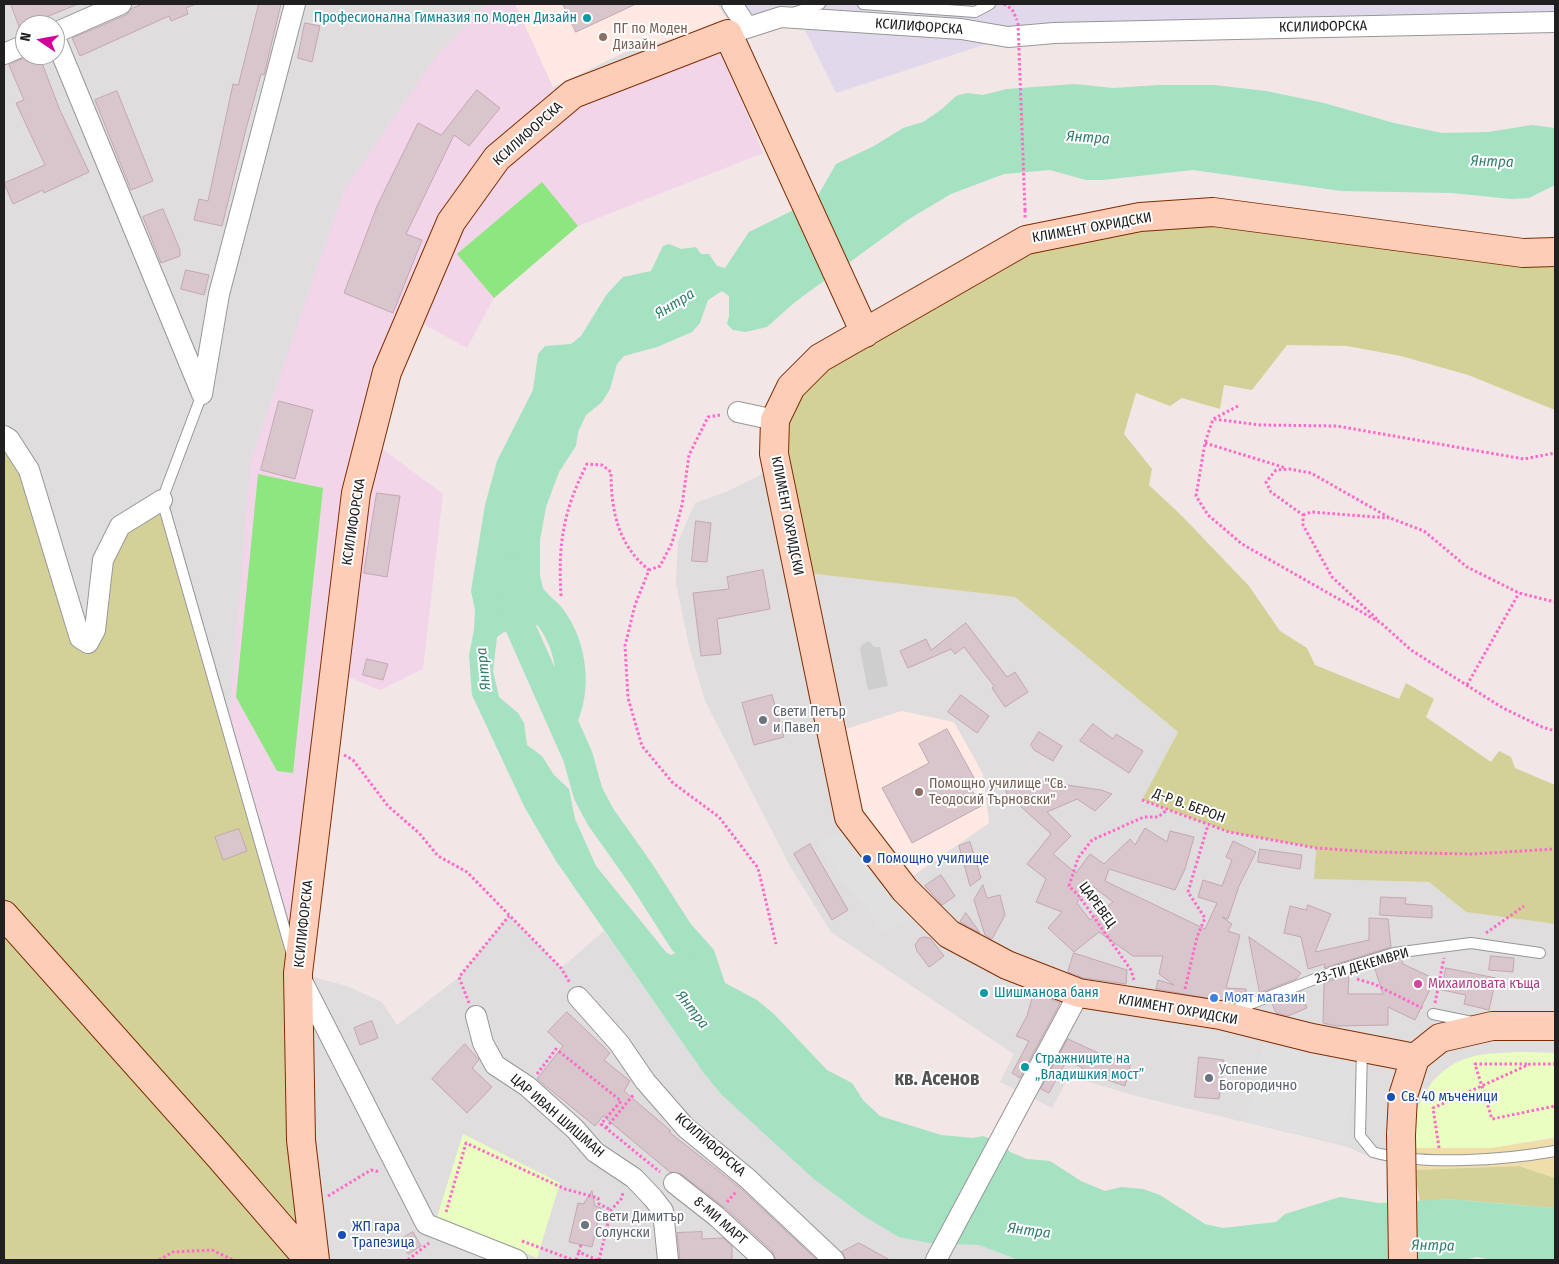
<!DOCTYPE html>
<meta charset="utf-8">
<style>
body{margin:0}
#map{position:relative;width:1559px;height:1264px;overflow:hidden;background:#f2e6e7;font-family:"Fira Sans Condensed",sans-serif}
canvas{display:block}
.frame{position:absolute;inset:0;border:5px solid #202020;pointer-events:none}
.north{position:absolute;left:15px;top:15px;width:50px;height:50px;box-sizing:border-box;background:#fff;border:1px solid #a6a6a6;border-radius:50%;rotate:282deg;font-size:14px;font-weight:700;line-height:20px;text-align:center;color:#202020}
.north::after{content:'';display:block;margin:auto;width:18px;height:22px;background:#d1009d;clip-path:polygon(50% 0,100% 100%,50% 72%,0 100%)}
</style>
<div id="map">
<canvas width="1559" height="1264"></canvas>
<div class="frame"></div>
<div class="north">N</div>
</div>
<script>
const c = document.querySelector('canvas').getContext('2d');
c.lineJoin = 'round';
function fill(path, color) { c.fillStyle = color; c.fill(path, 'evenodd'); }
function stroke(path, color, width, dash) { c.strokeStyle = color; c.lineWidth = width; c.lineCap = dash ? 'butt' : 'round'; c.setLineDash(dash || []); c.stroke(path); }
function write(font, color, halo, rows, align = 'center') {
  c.font = font + ' "Fira Sans Condensed",sans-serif'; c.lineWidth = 4; c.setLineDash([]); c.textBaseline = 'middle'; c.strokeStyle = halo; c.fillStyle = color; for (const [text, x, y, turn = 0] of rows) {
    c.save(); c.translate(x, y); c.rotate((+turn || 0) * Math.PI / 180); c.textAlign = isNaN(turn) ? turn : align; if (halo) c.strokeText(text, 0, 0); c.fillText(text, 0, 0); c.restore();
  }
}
fill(new Path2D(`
 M4,4H732L747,27L573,94L387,372L298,973L347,986L382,1002L397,1025L459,977L509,916L561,968L604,931L703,1072L1306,1260H315L88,643L4,436ZM25,25H55V55H25Z
 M777,467L798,572L1015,597L1178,732L1142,801L1229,832L1316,848L1314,879L1429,882L1466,912L1555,924V1053L1518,1052L1433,1080L1418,1107L1412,1128L1414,1170L1372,1158L1348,1147L1136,1096L1069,1076L1052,1108L1000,1082L1014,1054L831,932L790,866L705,701L689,646L676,583L678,542L695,503L726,492Z`), '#dfddde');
fill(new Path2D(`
 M488,4H515L561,104L716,39L763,153L578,226L494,298L467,348L423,324L397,376L376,444L443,494L423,669L380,690L341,674L298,973L228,733L251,460L344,190L437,55Z`), '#f3d5ea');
fill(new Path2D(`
 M749,4H1555V22L1008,37L836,93L799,18L747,27L736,10Z`), '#e0d8eb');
fill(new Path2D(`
 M515,4H717L729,22L623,53L553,87Z
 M901,711L954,722L983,774L989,823L907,880L856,811L840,731Z`), '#ffe9e2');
fill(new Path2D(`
 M869,641L874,647H880L888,686L868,690L860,649L863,644Z`), '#cecece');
fill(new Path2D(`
 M1555,1138V1178L1519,1166L1414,1170L1411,1148H1491Z`), '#efdea9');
fill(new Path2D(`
 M1140,217L1555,252V410L1468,375L1401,356L1347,346L1287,345L1252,390L1224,385L1220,409L1182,398L1170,406L1136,393L1124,434L1152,469L1149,485L1181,515L1249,586L1280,631L1307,648L1315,665L1399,699L1406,683L1434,699L1426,717L1491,762L1499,751L1511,757L1515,768L1555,785V924L1466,912L1429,882L1314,879L1316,848L1229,832L1142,800L1178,732L1015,597L798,572L774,454L791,387L1026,240Z
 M4,436L9,439L88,643L120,526L162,500L298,973L315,1260H4Z
 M1519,1166L1555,1178V1208L1448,1199L1420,1202L1414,1170Z`), '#d4d198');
fill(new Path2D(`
 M1518,1052L1555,1053V1137L1491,1148H1411C1412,1105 1433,1063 1479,1055C1492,1053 1505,1053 1518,1052Z
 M463,1134L560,1183L537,1258L437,1217Z`), '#eafec1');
fill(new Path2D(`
 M542,182L578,226L494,298L457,254Z
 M258,474L323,488L293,773L277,771L236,697Z`), '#8de67f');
fill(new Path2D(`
 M850,829L917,915L884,932L834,870L818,843Z
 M1263,1044L1360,1065L1343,1143L1246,1122Z`), '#e0e0e0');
fill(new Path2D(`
 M1075,84L1113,88L1159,85H1214L1266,91L1324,103L1394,123L1442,133L1488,132L1532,125L1555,128V185L1529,198L1511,199L1452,193L1341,191L1193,170L1103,180H1086L1050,170L1004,174L951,194L909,219L795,302L767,327L745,332L733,330L727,324L729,316V296L722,291L708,300L700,323L692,332L657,347L624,356L617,364L610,389L602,402L586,415L578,432L576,446L559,472L546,507L540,540V575L543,588L527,623L528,644H524L514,633L504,632L497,637L493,671L499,697L518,713L524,723L527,745L542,756L554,775L569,789L575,819L596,866L666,952L671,955L676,953L679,946C673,933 663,924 657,909L666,905L682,921L690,923L714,950L725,983L757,1000L774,1014L827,1070L852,1083L863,1100L880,1116L941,1135L973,1138L983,1136L1003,1144L1010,1152L1027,1159L1050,1161L1081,1181L1105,1191L1121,1187L1143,1189L1160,1195L1205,1224L1223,1228L1276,1222L1285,1214L1340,1197L1379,1203L1448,1199L1555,1208V1260H1493L1477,1257L1464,1260H1019L979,1245L930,1243L899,1237L864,1216L814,1179L722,1095L703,1072L556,861L525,808L472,695L469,655L474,630L475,610L471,591L485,505L497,461L533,390L538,354L545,346L571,344L581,336L607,294L623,277L651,271L663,246L669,244L681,249L696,247L701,254H709L717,266L725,268L749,232L816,199L836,164L874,146L903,128L923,122L942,109L956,96L967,93L983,95L1007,89Z`), '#a4e2c1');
stroke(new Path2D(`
 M511,571C519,583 527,594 537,604C541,609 547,613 551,618C572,647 577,687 562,720
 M511,606L578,757L588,793L600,816L641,874L684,941`), '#a4e2c1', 30);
const building = new Path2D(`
 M11,4H78L20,28Z
 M143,4H196L186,8L188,14L171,21L169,16L80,56L72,38L126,15L131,9Z
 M259,4H281L264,75L261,74L246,129L222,226L194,220L199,199L208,201L233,84L238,85Z
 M563,4H636L576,32Z
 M305,23L320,26L312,62L298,58Z
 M31,55H39L59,108L89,172L44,193L43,190L13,204L4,183L45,165L16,103L24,100L9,65Z
 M477,90L500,108L469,146L454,135L406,234L422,240L393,313L344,293L377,206L418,123L441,135Z
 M117,91L153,181L131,190L95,100Z
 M163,209L180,250V256L161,263L143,217Z
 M186,270L209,275L204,295L181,289Z
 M279,401L313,410L295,479L261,470Z
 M377,493L400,496L387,577L364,573Z
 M696,521L711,523L707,562L692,561Z
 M763,570L770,609L717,619L721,654L701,656L693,593L729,589L727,577Z
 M966,623L1007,677L1015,672L1028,692L1005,707L992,688L994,686L964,647L955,654L951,649L908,668L900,651L926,639L931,650Z
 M367,659L388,664L383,680L363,675Z
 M772,695L784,737L754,745L742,703Z
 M961,695L989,716L977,733L948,712Z
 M1093,724L1113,739L1116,734L1143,751L1129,773L1080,741Z
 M947,729L978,785L971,789L981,806L912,843L882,788L929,763L919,744Z
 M1039,732L1062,746L1053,761L1034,750L1031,745Z
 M1026,779L1101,790L1112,794L1095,811L1077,799L1047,812L1071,836L1053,854L1076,873L1090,854L1104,864L1130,839L1135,845L1145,828L1167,842L1170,831L1194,837L1185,869L1175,890L1109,869L1105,881L1205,929L1217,903L1198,897L1203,880L1222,886L1232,860L1226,857L1233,841L1256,852L1239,886L1228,919L1222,917L1232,924L1228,931L1240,935L1226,988L1246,989V998L1235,1003L1156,989L1158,980L1174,985L1159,974L1163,956H1133L1099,932L1074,952L1048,928L1062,912L1036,902L1046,879L1027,864L1051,834L1017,803L1009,804L1004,782ZM1090,884L1113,902L1090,920L1077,903Z
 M239,829L247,851L223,860L215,837Z
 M970,842L981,878L970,886L959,846Z
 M810,844L848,910L832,920L794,854Z
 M1260,849L1302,855L1300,869L1258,862Z
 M941,875L955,896L942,905L925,886Z
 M983,885L987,898L1000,895L1005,915L992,939L985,935L974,900Z
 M1381,897L1406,898L1405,904L1432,906V918L1380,915Z
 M1308,905L1331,914L1315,952L1369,940V918L1388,919L1391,947L1324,968L1325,964L1308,969L1301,937L1284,933L1290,906L1306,910Z
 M966,913L980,933L960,922Z
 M924,937L930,938L944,956L929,967L917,951L915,945L919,939Z
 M1249,937L1301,973L1296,979L1260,993Z
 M1074,953L1127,970L1126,984L1083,978L1068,972Z
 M1491,956L1514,958L1513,972L1489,970Z
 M1402,959L1403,964L1435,979L1415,1020L1388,1007V1025L1336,1026L1323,1023L1324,983L1349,974L1348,994H1383L1374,966Z
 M1446,968L1496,978L1489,1010L1464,1004L1466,995L1442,990Z
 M1034,992L1060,1003L1020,1078L1012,1073L1029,1041L1016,1036L1027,1016Z
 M1301,992L1307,1008L1288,1016L1276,1013L1272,1003Z
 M567,1012L610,1053L604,1060L630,1081L624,1091L671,1131L669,1132L739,1187L817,1260H776L772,1251L724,1207L681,1174L670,1172L603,1116L595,1126L537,1079L563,1046L548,1032Z
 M372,1021L378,1038L360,1045L354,1028Z
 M1068,1039L1107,1057L1131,1062L1125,1086L1102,1078L1067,1060L1049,1093L1041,1089Z
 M465,1044L479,1060L472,1068L492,1087L467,1113L432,1079Z
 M1199,1057L1224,1060L1219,1099L1195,1097Z
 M592,1191L595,1206L601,1208L592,1247L569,1242L578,1203L583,1204Z
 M413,1232L421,1246L408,1254L399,1240Z
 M702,1232V1239L723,1238L732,1246V1260H680L677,1233Z
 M859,1243L890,1260H846L842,1252Z`);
fill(building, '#d9c6cc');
stroke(building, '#c5a7b0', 1);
const lane = new Path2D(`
 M863,4L975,12L990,4
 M793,13L820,4
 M202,394L162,500L291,951
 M1232,1011L1333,972L1394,953L1471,943L1540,953
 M1433,1014L1472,1022
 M1362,1049L1360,1136L1373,1152C1422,1166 1505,1160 1555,1151`);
const street = new Path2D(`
 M732,4L747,27
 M55,33L121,4
 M728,34L781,17L961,29L1008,37L1054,33L1555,22
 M55,38L202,394
 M4,54L25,45
 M202,394L219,294L295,4
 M738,412L775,420
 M4,436L9,439L29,470L80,638L88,643L95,630L103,560L120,526L162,500
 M300,977L426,1224L517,1260
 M578,997L619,1043L645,1081L686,1128L747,1178L834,1260
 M476,1016L483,1043L495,1065L527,1086L575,1129L595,1152L634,1178L653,1198L663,1211L668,1260
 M674,1183L716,1216L764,1260
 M936,1260L1079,993`);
const secondary = new Path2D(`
 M4,915L219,1156L309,1260
 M1415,1058L1312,1038L1220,1015L1079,993L1007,965L949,934L905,890L849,817L774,454L775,420L791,387L820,358L1026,240L1140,217L1213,212L1523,253L1555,252
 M1401,1135L1403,1096L1415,1058L1440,1038L1492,1026H1555
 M315,1260L301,1140L298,973L356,493L387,372L451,222L497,158L573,94L728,34L865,333`);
stroke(lane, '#979797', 12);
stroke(street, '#979797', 22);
stroke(secondary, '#7f2d00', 30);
stroke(new Path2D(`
 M1004,4L1012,9L1017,20
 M1025,210V219
 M1238,406L1213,419L1205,443L1196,496L1208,515L1242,544L1381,623L1411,650L1503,708L1542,727L1555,731
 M720,415L708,417L689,455L682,505L672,543L660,566L649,570L635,605L625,646L628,698L642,746L673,783L719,817L758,868L776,944
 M1214,419L1260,425L1337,426L1524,459L1555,453
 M1205,443L1286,468
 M1303,515L1311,512L1389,518
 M561,596C558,544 563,511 587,464L602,465L611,472C611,511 618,545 649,570
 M1377,619L1332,577L1303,525V515L1271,492L1266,482L1276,470L1289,469L1311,473L1390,518L1424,531L1467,567L1519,593L1555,602
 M1467,685L1519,593
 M344,755L353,760L388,806L419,833L438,856L467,872L561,968L570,983
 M1142,800L1229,832L1316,848L1374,852L1473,854L1555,849
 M1486,933L1524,906
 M1357,979L1374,984L1422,1008
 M1134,980L1131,970L1079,896L1069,886L1078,858L1092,840L1144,817H1158L1167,810
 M1185,989L1197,937L1205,918L1188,892L1208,825
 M469,1003L459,977L509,916
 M1435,1003L1444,958
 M1527,1064H1475L1492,1119L1555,1106
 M537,1074L556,1049L621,1101L601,1124L660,1172
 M606,1128L634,1094
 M1439,1148L1433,1108L1530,1064H1555
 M328,1196L371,1170L380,1172
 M727,1202L736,1192
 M446,1212L466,1143L565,1189L598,1198L599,1204L611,1210
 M522,1241L573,1260
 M581,1245L579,1252L597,1260
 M159,1260L173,1252L212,1250L233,1260
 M408,1260L429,1243
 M576,1260L579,1252
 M599,1260L611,1210L622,1198L623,1192`), '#ff6aca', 3, [2.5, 2.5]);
stroke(lane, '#fff', 10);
stroke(street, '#fff', 20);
stroke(secondary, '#fecdb7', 28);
const secondaryBridge = new Path2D(`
 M1401,1135L1403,1260`);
stroke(secondaryBridge, '#7f2d00', 30, []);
stroke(new Path2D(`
 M1018,23L1025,210`), '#ff6aca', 3, [2.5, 2.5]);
stroke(secondaryBridge, '#fecdb7', 28);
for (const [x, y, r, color] of [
 [587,18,5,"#0f9aa8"],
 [603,37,5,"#8d6e63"],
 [763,720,5,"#6b7280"],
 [919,792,5,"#8d6e63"],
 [867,859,5,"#1a4fb4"],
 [1418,984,5,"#d1479c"],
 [984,993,5,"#0f9aa8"],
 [1214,998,5,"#3f7fe0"],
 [1025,1067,5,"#0f9aa8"],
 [1209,1078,5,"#6b7280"],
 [1391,1097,5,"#1a4fb4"],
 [585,1225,5,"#6b7280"],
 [342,1235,5,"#1a4fb4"]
]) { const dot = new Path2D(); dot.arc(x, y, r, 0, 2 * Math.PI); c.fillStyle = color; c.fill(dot); stroke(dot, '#fff', 2); }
write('14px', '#0d838f', '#fff', [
 ["Професионална Гимназия по Моден Дизайн",577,18,"right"],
 ["Шишманова баня",994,993],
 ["Стражниците на",1035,1059],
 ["„Владишкия мост”",1035,1075]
], 'left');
write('14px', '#202020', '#fff', [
 ["КСИЛИФОРСКА",919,27,4],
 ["КСИЛИФОРСКА",1323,27,-1],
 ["КСИЛИФОРСКА",528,134,-42],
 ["КЛИМЕНТ ОХРИДСКИ",1092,228,-10],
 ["КЛИМЕНТ ОХРИДСКИ",787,516,79],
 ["КСИЛИФОРСКА",354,522,-81],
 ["Д-Р В. БЕРОН",1189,806,20],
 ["ЦАРЕВЕЦ",1097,905,54],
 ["КСИЛИФОРСКА",304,924,-84],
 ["23-ТИ ДЕКЕМВРИ",1362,966,-16],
 ["КЛИМЕНТ ОХРИДСКИ",1178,1010,10],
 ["ЦАР ИВАН ШИШМАН",557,1116,41],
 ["КСИЛИФОРСКА",710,1145,41],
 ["8-МИ МАРТ",720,1221,41]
]);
write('14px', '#785e54', '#fff', [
 ["ПГ по Моден",613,29],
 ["Дизайн",613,45],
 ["Помощно училище \"Св.",929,784],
 ["Теодосий Търновски\"",929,800]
], 'left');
write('14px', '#5b616d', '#fff', [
 ["Свети Петър",773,712],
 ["и Павел",773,728],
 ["Успение",1219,1070],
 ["Богородично",1219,1086],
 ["Свети Димитър",595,1217],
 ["Солунски",595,1233]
], 'left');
write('14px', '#164399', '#fff', [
 ["Помощно училище",877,859],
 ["Св. 40 мъченици",1401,1097],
 ["ЖП гара",352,1227],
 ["Трапезица",352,1243]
], 'left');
write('14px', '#b23c85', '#fff', [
 ["Михаиловата къща",1428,984]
], 'left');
write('14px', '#366cbe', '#fff', [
 ["Моят магазин",1224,998]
], 'left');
write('italic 15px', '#327e6b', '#fff', [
 ["Янтра",1088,138,4],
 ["Янтра",1492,162,2],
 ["Янтра",675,304,-32],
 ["Янтра",484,669,-96],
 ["Янтра",692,1010,52],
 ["Янтра",1029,1231,8],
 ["Янтра",1433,1246,1]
]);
write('bold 19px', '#535353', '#fff', [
 ["кв. Асенов",937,1080]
]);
</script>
